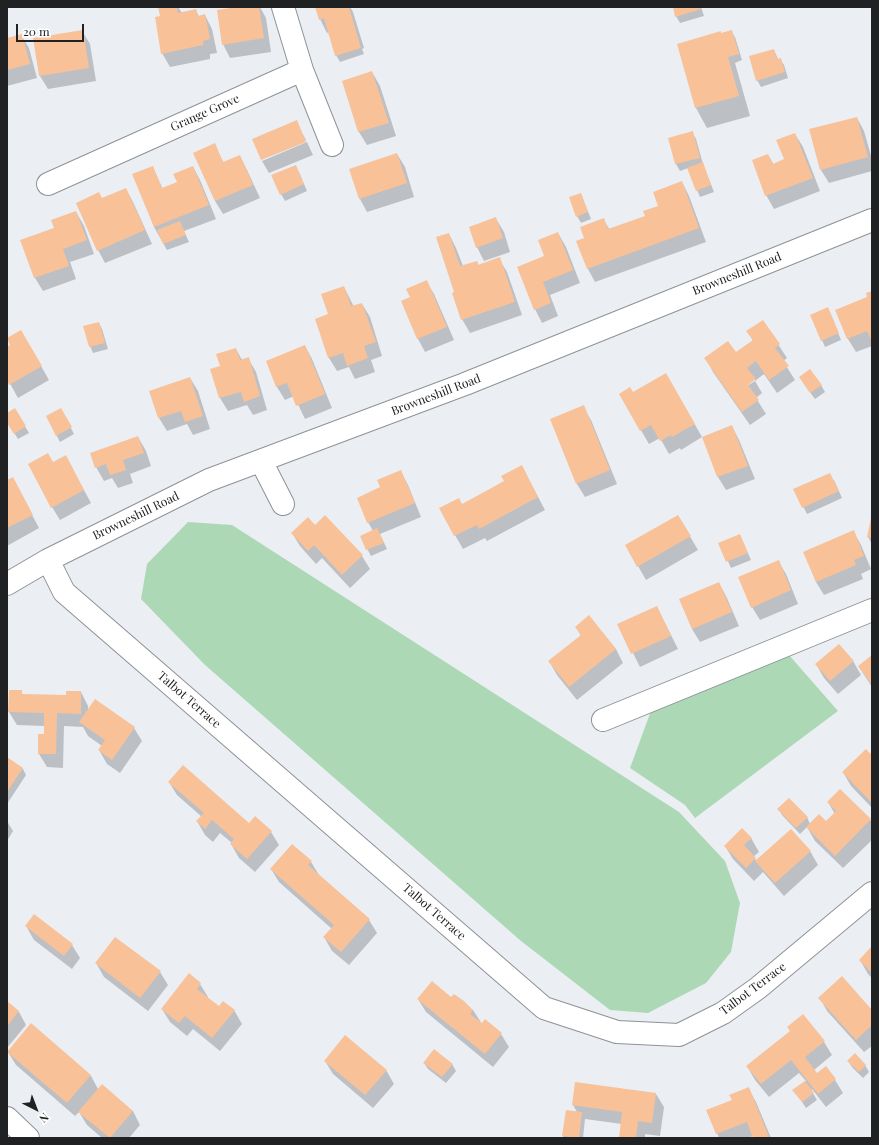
<!DOCTYPE html>
<style>
body{margin:0}
#map{position:relative;width:879px;height:1145px;overflow:hidden;background:#ebeff4;font-family:"Playfair Display",serif}
canvas{display:block}
.frame{position:absolute;inset:0;border:8px solid #202123;pointer-events:none}
.north{position:absolute;left:16px;top:1089px;width:40px;height:40px;-webkit-text-stroke:3px #fff;paint-order:stroke;rotate:138deg;font-size:11px;font-weight:700;line-height:16px;text-align:center;color:#202123}
.north::after{content:'';display:block;margin:auto;width:14px;height:18px;background:#202123;clip-path:polygon(50% 0,100% 100%,50% 72%,0 100%)}
.scale{position:absolute;left:16px;top:24px;width:68px;height:18px;box-sizing:border-box;border:2px solid #202123;border-top:0;padding-left:5px;font-size:12px;line-height:14px;white-space:nowrap;color:#202123;-webkit-text-stroke:3px #fff;paint-order:stroke}
</style>
<div id="map">
<canvas width="879" height="1145"></canvas>
<div class="frame"></div>
<div class="north">N</div>
<div class="scale">20 m</div>
</div>
<script>
const c = document.querySelector('canvas').getContext('2d');
c.lineJoin = 'round';
function fill(path, color) { c.fillStyle = color; c.fill(path, 'evenodd'); }
function stroke(path, color, width, dash) { c.strokeStyle = color; c.lineWidth = width; c.lineCap = dash ? 'butt' : 'round'; c.setLineDash(dash || []); c.stroke(path); }
function write(font, color, halo, rows, align = 'center') {
  c.font = font + ' "Playfair Display",serif'; c.lineWidth = 4; c.setLineDash([]); c.textBaseline = 'middle'; c.strokeStyle = halo; c.fillStyle = color; for (const [text, x, y, turn = 0] of rows) {
    c.save(); c.translate(x, y); c.rotate((+turn || 0) * Math.PI / 180); c.textAlign = isNaN(turn) ? turn : align; if (halo) c.strokeText(text, 0, 0); c.fillText(text, 0, 0); c.restore();
  }
}
fill(new Path2D(`
 M188,522L232,525L679,812L725,861L740,903L731,952L706,983L648,1013L610,1010L521,941L205,665L141,599L147,564Z
 M789,655L838,711L695,818L685,805L630,768L652,708Z`), '#add8b6');
fill(new Path2D(`
 M159,7H178L182,13L196,10L199,17L205,15L212,29L217,53L210,54V59L170,67L162,53L161,17Z
 M243,7H260L266,18L271,52L230,58L223,44Z
 M316,7H350L353,12L364,48L362,49L364,54L340,62L336,55L329,32L327,33L320,19Z
 M674,7H701L704,16L680,23L676,16Z
 M82,31L90,44L96,81L48,89L40,76Z
 M731,31L735,37L742,60L735,63L750,116L707,128L696,108L678,44Z
 M21,35L29,48L37,78L7,86V39Z
 M774,50L778,59H780L784,65L788,78L761,87L757,80Z
 M372,72L380,86L396,136L367,145L359,132L343,81Z
 M857,118L864,131L872,159V171L829,183L821,170Z
 M296,122L306,140L262,159V160L253,140Z
 M692,132L696,139L703,164L714,192L700,197L688,168L680,171L676,164L669,139Z
 M795,134L803,147L820,191L774,209L766,195L768,155L774,165L785,160Z
 M307,142L313,155L269,173L262,161Z
 M214,145L224,163L240,156L247,170L260,198L223,214L215,201L194,153Z
 M397,154L405,167L414,197L367,212L360,199Z
 M152,167L163,189L178,183L193,167L200,180L216,219L184,231L189,242L167,250L154,227L134,174Z
 M299,172L307,191L285,201L281,194Z
 M682,182L689,196L706,242L595,282L588,269L577,241L585,239L603,219L610,230L646,216L659,207Z
 M126,189L133,202L152,244L105,263L98,250L102,199Z
 M581,194L591,219L581,223L577,216Z
 M76,212L84,226L94,254L70,262L76,279L43,291L35,278L22,240L55,228Z
 M496,219L504,232L510,252L484,261L477,247Z
 M558,233L566,247L580,283L550,295L558,316L542,323L535,309L545,257Z
 M449,234L456,248L463,266L477,262L479,266L499,259L507,272L522,315L470,333L462,319L456,292Z
 M426,281L434,294L454,340L425,352L418,339L402,302L411,298Z
 M344,287L354,307L362,304L370,317L382,356L371,360L375,372L355,379L349,367L337,371L329,358L316,319L329,315Z
 M872,292V346L856,352L848,339L837,311L869,298Z
 M831,315L841,340L825,347L822,340Z
 M763,321L787,358L783,361L795,380L777,393L764,374L755,381L762,393L756,398L766,414L750,425L713,372L706,358L736,353L753,341L748,331ZM755,378V381L744,388L743,387Z
 M99,323L102,329L108,349L93,353L90,346Z
 M21,331L49,380L18,398L7,378V348L12,345Z
 M305,346L312,359L332,408L305,419L294,396L285,400L277,387L267,361Z
 M236,349L242,360L248,358L256,372L267,410L253,415L247,405L228,411L220,398L221,367Z
 M666,374L702,437L681,450L680,448L669,454L660,438L649,444L620,394L633,393Z
 M190,378L198,391L210,429L193,435L187,424L167,431L159,418Z
 M804,384L821,385L825,392L815,399Z
 M583,407L591,420L617,484L585,497L577,484Z
 M61,409L74,434L60,442L47,417Z
 M15,410L29,433L18,439L7,421V414Z
 M732,426L739,440L755,479L726,490L718,477L703,437Z
 M138,437L146,451L151,466L130,474L133,483L118,488L112,478L104,481L96,467Z
 M73,470L91,503L60,520L52,507Z
 M401,472L408,485L421,517L380,534L387,549L371,556L361,537L373,531L368,522L382,488Z
 M529,480L545,510L487,541L485,538L463,549L440,509L462,505Z
 M834,480L842,498L807,514L795,490Z
 M7,481L20,492L39,528L7,546Z
 M678,516L698,550L646,580L626,545Z
 M872,519V544L868,537Z
 M315,526L362,556L370,569L350,588L322,558L316,564L300,546L292,533Z
 M853,531L861,545L871,569L861,574L863,579L824,595L816,582L804,552Z
 M743,542L751,560L731,568L720,543Z
 M778,561L786,574L798,604L760,620L752,607Z
 M719,583L726,596L739,626L700,642L692,629L680,600Z
 M657,607L678,649L640,667L619,625Z
 M589,616L616,649L623,663L577,700L557,675L549,661L581,636L576,627Z
 M872,657V687L859,667Z
 M853,661L861,675L838,694L824,678L816,664Z
 M21,691L23,695L67,696L81,692L88,706V711L134,728L142,741L120,773L107,764L99,750L102,746L88,736L83,727L64,726L63,768L47,767L39,754L45,735V726L17,725L9,712Z
 M872,756V808L851,786L843,772Z
 M7,758L23,769L26,775L7,804Z
 M169,782L249,824L271,832L279,845L255,872L239,858L231,844L232,843L220,833L213,842L205,835L197,821L202,817L177,795Z
 M840,790L872,822V840L843,868L815,841L807,827L800,834L782,815L779,809L807,817L810,824L826,823L835,814L828,802Z
 M7,821L13,831L7,841Z
 M751,838L759,852L753,857L757,861L810,851L818,865L784,896L763,872L754,881L733,859L725,846Z
 M311,862L319,875L369,920L377,933L349,965L332,951L324,937L332,929L279,882L271,869Z
 M26,926L72,945L80,958L72,969L34,940Z
 M872,948V978L868,974L860,960Z
 M96,963L160,972L168,985L148,1011L104,977Z
 M200,984L208,997L207,998L219,1008L234,1010L242,1024L220,1051L193,1029L187,1036L170,1022L162,1009Z
 M451,998L473,1010L482,1024L485,1020L501,1034L509,1047L493,1067L426,1012L418,999Z
 M820,998L872,1011V1046L864,1052L827,1011Z
 M7,1002L19,1012L26,1025L7,1048Z
 M802,1016L824,1042L832,1055L814,1070L817,1074L835,1080L843,1093L826,1107L812,1089L811,1090L817,1100L806,1108L794,1090L806,1081L799,1073L769,1097L755,1080L747,1066L791,1031Z
 M31,1025L91,1076L98,1089L133,1111L140,1125L129,1138H102L87,1125L79,1112L75,1116L16,1065L8,1052Z
 M325,1061L386,1070L394,1084L373,1108L333,1074Z
 M848,1061L865,1065L869,1072L863,1078L852,1067Z
 M424,1063L452,1064L456,1071L446,1083L428,1069Z
 M748,1088L756,1102L771,1138H754L753,1136L748,1138H719L708,1111L733,1101Z
 M656,1094L664,1107L660,1136L645,1134V1138H620L622,1124L585,1119L583,1138H564L563,1136L567,1111L577,1112L573,1105Z`), '#0003');
fill(new Path2D(`
 M158,7H177L178,13L196,9L198,16L205,14L210,39L203,41V45L161,54L155,17L160,16Z
 M237,7H259L264,38L222,45L217,10Z
 M315,7H349L361,48L335,56L324,18L319,20Z
 M673,7H700L701,9L675,17Z
 M83,30L89,68L39,76L33,38Z
 M732,30L739,54L728,57L739,96L695,108L677,44L721,31V33Z
 M22,34L30,64L7,70V38Z
 M774,49L777,59L781,58L785,72L756,81L749,56Z
 M372,71L389,123L358,132L342,81Z
 M857,117L868,157L820,170L809,129Z
 M297,120L306,142L261,160L252,139Z
 M693,131L700,158L675,164L668,138Z
 M795,133L813,178L765,196L752,160L768,154L773,164L784,159L776,140Z
 M215,143L223,162L240,155L253,185L215,201L193,153Z
 M397,153L407,183L359,199L349,169Z
 M703,162L711,185L696,191L687,168Z
 M296,165L304,184L280,195L271,175Z
 M153,166L162,188L177,182L173,174L193,166L209,205L154,227L132,174Z
 M682,181L699,228L587,269L576,241L584,238L580,227L604,218L608,229L645,216L643,211L658,206L653,192Z
 M126,188L145,230L97,251L76,203L99,192L102,198Z
 M581,193L588,212L576,217L569,197Z
 M76,211L87,240L63,249L69,266L34,278L20,240L54,228L51,220Z
 M496,217L503,238L476,248L469,227Z
 M180,221L186,235L163,244L157,230Z
 M558,232L573,270L543,282L551,303L534,310L517,267L544,256L538,240Z
 M449,233L460,266L477,261L478,265L500,257L515,302L461,320L452,293L454,292L436,237Z
 M427,280L447,327L417,339L401,301L410,297L406,289Z
 M344,286L351,306L362,303L376,342L364,346L368,358L347,366L343,353L328,358L315,319L328,314L321,294Z
 M872,291V342L867,331L847,339L835,310L867,297L866,293Z
 M828,307L839,333L821,341L810,315Z
 M763,320L780,344L775,348L789,366L769,380L756,361L747,368L756,379L748,385L759,400L742,412L704,358L728,341L736,352L753,340L746,331Z
 M99,322L105,343L89,347L83,326Z
 M21,330L42,366L9,385L7,380V347L10,345L7,338Z
 M305,345L325,394L296,406L287,383L276,387L266,361Z
 M236,348L240,360L249,357L260,396L244,402L241,392L219,398L210,369L220,366L216,354Z
 M810,369L822,385L810,393L799,377Z
 M666,373L695,424L672,437L671,435L660,441L651,425L640,431L619,394L630,387L633,392Z
 M190,377L203,416L185,422L181,411L158,418L149,391Z
 M584,405L610,470L576,484L550,419Z
 M15,408L26,426L14,434L7,423V413Z
 M61,408L72,427L56,436L46,416Z
 M732,425L748,466L717,477L702,437Z
 M138,436L144,453L123,460L126,470L110,475L106,464L95,468L90,453Z
 M48,453L53,462L66,455L84,490L51,508L28,464Z
 M522,465L538,497L479,529L477,525L454,536L439,508L459,498L462,504L486,491L504,481L501,476Z
 M401,470L415,503L367,523L357,498L380,487L377,480Z
 M830,473L839,491L802,508L793,489Z
 M13,477L33,515L7,528V480Z
 M325,515L363,555L342,575L314,545L308,551L291,533L308,517L315,525Z
 M678,515L691,536L637,567L625,545Z
 M871,518H872V538L867,537Z
 M377,528L384,543L366,550L360,536Z
 M854,530L864,556L854,560L856,565L816,582L803,552Z
 M740,534L748,553L726,562L718,543Z
 M779,560L791,590L751,608L738,577Z
 M719,582L732,612L692,629L679,599Z
 M657,606L671,636L631,654L617,624Z
 M589,615L616,649L569,687L548,661L581,635L575,627Z
 M839,644L854,661L830,681L815,664Z
 M872,655V685L858,666Z
 M9,690H22V694L66,695V691H81V714L57,713L56,754H38V734H44V713L8,712Z
 M95,699L135,727L112,760L98,750L105,740L79,722Z
 M866,749L872,755V803L842,772Z
 M7,757L23,768L7,792Z
 M183,765L249,823L255,816L272,831L247,859L230,844L234,839L212,820L205,829L196,821L204,813L168,782Z
 M840,789L871,819L835,856L806,827L819,814L826,821L836,811L827,802Z
 M789,798L808,817L796,828L777,809Z
 M742,828L752,838L744,845L756,858L746,868L724,846Z
 M791,829L811,851L775,883L755,861Z
 M292,844L312,861L308,865L370,919L341,952L323,937L334,925L270,869Z
 M34,914L73,944L64,956L25,926Z
 M115,937L161,971L140,998L95,963Z
 M872,946V973L859,960Z
 M189,973L201,983L197,989L219,1006L223,1001L235,1010L212,1038L185,1016L179,1023L161,1009Z
 M842,976L872,1010V1025L856,1040L818,998Z
 M432,981L451,997L454,994L464,1001L473,1010L470,1014L482,1023L485,1019L502,1033L485,1054L417,999Z
 M7,1001L19,1011L7,1026Z
 M803,1014L825,1041L805,1057L817,1073L826,1066L836,1079L818,1094L791,1060L761,1084L746,1066L790,1031L787,1027Z
 M31,1023L91,1075L67,1103L7,1052Z
 M345,1035L387,1070L365,1095L324,1061Z
 M434,1049L453,1064L442,1077L423,1063Z
 M855,1053L866,1065L859,1072L847,1061Z
 M805,1081L814,1093L802,1102L792,1090Z
 M575,1082L656,1093L652,1123L638,1121L636,1138H619L622,1112L572,1105Z
 M102,1084L133,1111L110,1138L78,1112Z
 M749,1087L769,1137L753,1138L747,1122L716,1134L706,1110L732,1100L729,1095Z
 M566,1110L582,1112L579,1138L562,1136Z`), '#f8c198');
const minor = new Path2D(`
 M302,70L332,145
 M48,184L302,70L283,7
 M261,461L283,504
 M48,560L64,592L544,1008L617,1032L679,1035L723,1013L758,988L872,893
 M7,584L48,560L209,480L465,384L872,220
 M603,720L872,610
 M7,1118L28,1138`);
stroke(minor, '#8e9296', 24);
stroke(minor, '#fff', 22);
write('12px', '#202123', '#fff', [
 ["Grange Grove",205,113,-24],
 ["Browneshill Road",737,274,-22],
 ["Browneshill Road",436,395,-21],
 ["Browneshill Road",136,516,-26],
 ["Talbot Terrace",189,700,41],
 ["Talbot Terrace",434,912,41],
 ["Talbot Terrace",753,989,-37]
]);
</script>
